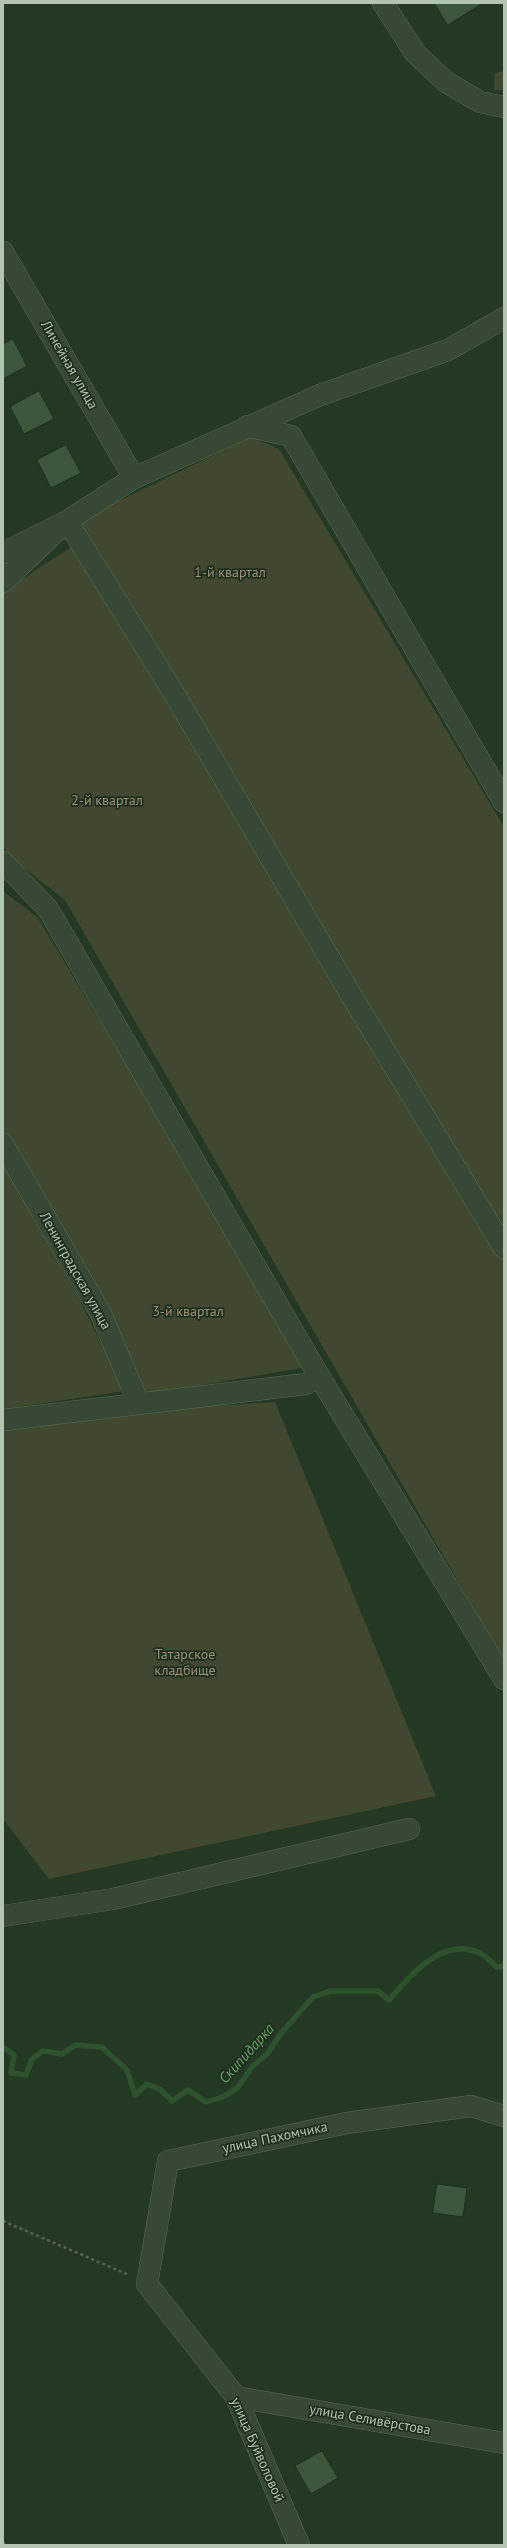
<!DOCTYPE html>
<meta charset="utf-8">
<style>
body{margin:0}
#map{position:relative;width:507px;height:2548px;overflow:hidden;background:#233923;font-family:"PT Sans",sans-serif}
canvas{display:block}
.frame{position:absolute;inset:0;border:4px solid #b1c5b1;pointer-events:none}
</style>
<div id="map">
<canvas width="507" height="2548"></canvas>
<div class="frame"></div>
</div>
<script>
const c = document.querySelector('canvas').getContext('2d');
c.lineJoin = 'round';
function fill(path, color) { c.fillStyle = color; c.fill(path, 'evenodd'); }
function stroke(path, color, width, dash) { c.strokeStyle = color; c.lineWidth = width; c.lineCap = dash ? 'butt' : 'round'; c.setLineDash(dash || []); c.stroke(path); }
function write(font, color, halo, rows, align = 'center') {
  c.font = font + ' "PT Sans",sans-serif'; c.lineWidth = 3.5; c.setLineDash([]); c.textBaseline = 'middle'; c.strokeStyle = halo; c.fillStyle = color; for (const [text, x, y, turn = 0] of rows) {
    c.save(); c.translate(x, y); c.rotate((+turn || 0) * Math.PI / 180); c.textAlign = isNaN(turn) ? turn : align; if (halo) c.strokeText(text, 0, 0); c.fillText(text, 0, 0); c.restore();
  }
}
fill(new Path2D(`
 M504,71V90H494L495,73Z
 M251,437L279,449L504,827V1240L75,522Z
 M74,545L504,1261V1661L65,900L10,857L3,846V592Z
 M3,891L38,918L308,1367L142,1395L105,1310L3,1131Z
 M3,1164L78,1297L125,1391L3,1409Z
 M275,1402L436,1796L49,1879L3,1819V1425L131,1411Z`), '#414830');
stroke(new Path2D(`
 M3,2047L14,2055L11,2073L26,2075L32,2059L43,2051L62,2054L75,2045L102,2047L127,2070L135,2095L147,2084L161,2090L172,2101L188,2090L206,2102L225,2096L238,2087L252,2067L267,2054L282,2032L313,1997L330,1991H378L389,2000C411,1975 442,1936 480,1953C486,1956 492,1963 497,1967L504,1966`), '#2d522d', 5.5);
const building = new Path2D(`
 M434,3H483L448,25Z
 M13,339L27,366L3,379V344Z
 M39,391L54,419L24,434L10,407Z
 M66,445L81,473L51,488L37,460Z
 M437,2184L467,2188L463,2217L433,2213Z
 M322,2451L338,2478L311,2494L295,2466Z`);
fill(building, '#3d573c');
stroke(building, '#1e301d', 1);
const minor = new Path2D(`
 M383,3L415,53L446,82L480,102L504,107
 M3,252L134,478
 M247,426L291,436L504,802
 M3,553L67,521L134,478L320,395L448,350L504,318
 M3,582L67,521L172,690L354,1000L504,1248
 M3,862L48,909L319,1376L504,1679
 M3,1144L101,1314L139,1404
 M3,1420L306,1384L319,1376
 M3,1916L113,1899L409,1829
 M236,2397L504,2443
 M299,2545L236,2397L147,2284L168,2161L347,2123L471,2106L504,2116`);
stroke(minor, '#576a56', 22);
stroke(new Path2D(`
 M3,2221L129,2275`), '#596450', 2.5, [3, 3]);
stroke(minor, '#364936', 21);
const rail = new Path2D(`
 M3,2544V2545`);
stroke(rail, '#647a63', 4.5);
stroke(rail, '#1c2e1b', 3, [9]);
write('14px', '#b1c5b1', '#1c2e1b', [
 ["Линейная улица",69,365,60],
 ["Ленинградская улица",75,1271,61],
 ["улица Пахомчика",275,2138,-12],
 ["улица Селивёрстова",370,2420,10],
 ["улица Буйволовой",257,2450,66]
]);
write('14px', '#a09178', '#1c2e1b', [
 ["1-й квартал",230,573],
 ["2-й квартал",107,801],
 ["3-й квартал",188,1312],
 ["Татарское",185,1655],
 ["кладбище",185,1671]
]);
write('italic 15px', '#6da36b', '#1c2e1b', [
 ["Скипидарка",247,2054,-48]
]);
</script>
